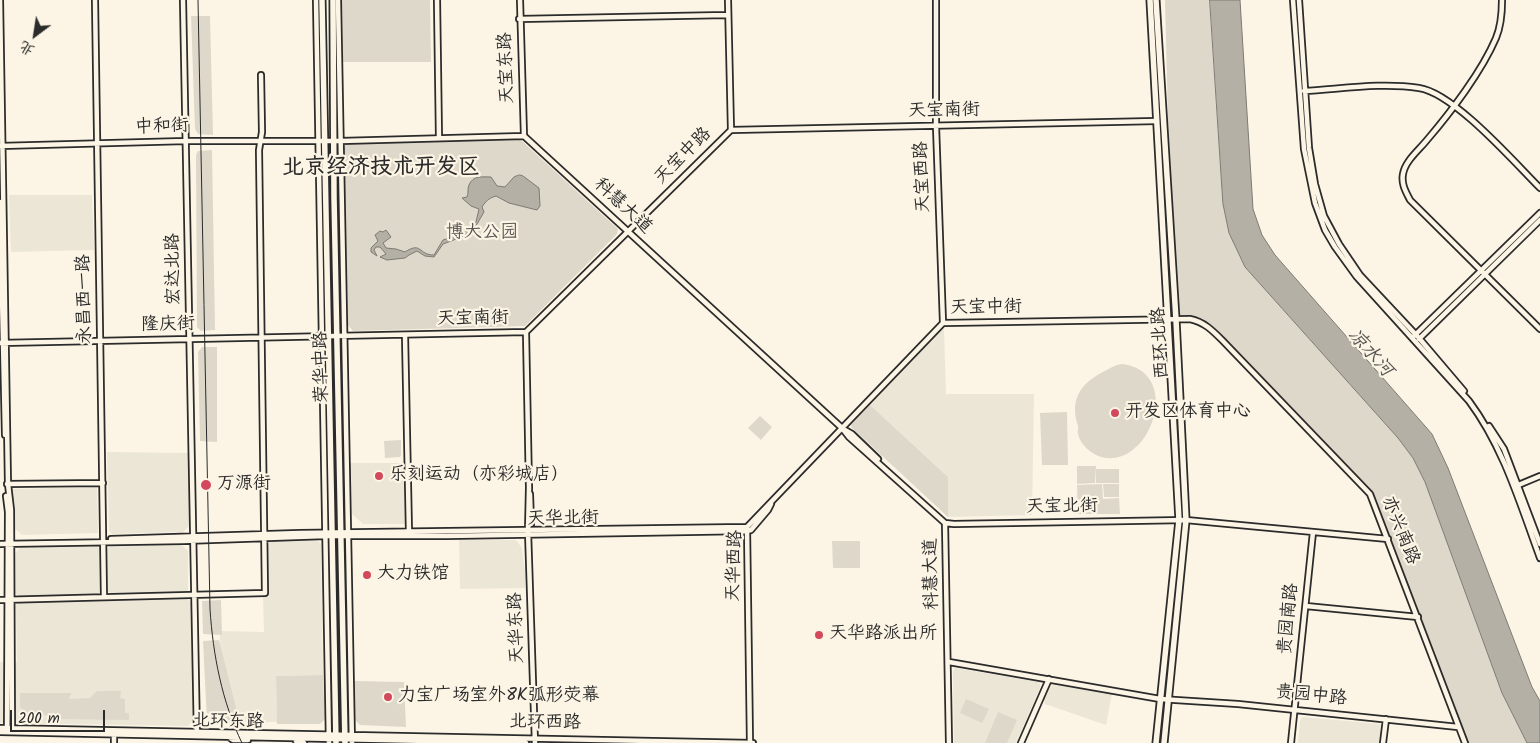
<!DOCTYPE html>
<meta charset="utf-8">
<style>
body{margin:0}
#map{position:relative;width:1540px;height:743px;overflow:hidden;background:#fcf5e5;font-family:Kalam,"LXGW WenKai TC",sans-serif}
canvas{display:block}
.north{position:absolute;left:10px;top:10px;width:50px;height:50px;-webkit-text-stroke:4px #fcf5e5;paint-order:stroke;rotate:211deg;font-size:14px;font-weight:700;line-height:20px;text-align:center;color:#2b2b2b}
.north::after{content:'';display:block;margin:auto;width:18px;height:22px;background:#2b2b2b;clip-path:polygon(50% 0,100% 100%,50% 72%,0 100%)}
.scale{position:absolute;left:10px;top:710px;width:95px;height:22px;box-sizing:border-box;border:2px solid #2b2b2b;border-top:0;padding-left:6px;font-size:15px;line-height:18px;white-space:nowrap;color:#2b2b2b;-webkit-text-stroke:4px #fcf5e5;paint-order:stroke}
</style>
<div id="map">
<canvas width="1540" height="743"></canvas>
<div class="north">北</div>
<div class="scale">200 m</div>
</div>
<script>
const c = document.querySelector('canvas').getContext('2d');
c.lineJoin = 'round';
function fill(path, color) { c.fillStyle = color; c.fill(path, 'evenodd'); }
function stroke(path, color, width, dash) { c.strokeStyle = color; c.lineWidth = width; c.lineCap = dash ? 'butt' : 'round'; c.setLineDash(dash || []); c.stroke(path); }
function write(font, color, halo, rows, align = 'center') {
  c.font = font + ' Kalam,"LXGW WenKai TC",sans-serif'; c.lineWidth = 4.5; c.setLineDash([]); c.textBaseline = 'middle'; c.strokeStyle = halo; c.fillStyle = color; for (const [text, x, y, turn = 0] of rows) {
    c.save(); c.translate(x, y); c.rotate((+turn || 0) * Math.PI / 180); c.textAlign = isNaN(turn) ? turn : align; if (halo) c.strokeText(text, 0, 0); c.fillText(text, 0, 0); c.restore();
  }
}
fill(new Path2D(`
 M9,195H92L94,250L11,252Z
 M944,329L946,394H1034L1032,515L948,517V477L870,405L940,331Z
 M107,452L188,453L190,525L183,532L112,534L109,530Z
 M350,463H404L405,524H363L351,513Z
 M97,487L98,533L22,535L14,528L13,489Z
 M316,539L321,544L323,675L276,676L277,722H240L229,687L223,661L220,645V631L264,632L263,597H269L268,544L271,541Z
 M459,540H516L522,548L525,572V588L460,589Z
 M180,543L188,551V590L185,593L112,594L108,591L107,549L111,545Z
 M96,545L100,549V590L98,595L19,596L15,593L14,554L22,546Z
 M187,598L191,603L193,720L188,726L0,723V662H17L16,605L20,602Z
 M955,668L1040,682V688L1016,743H954L953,672Z
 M1054,685L1112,694L1106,725L1045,704L1044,700L1050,686Z
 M1302,717L1381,724L1379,743H1298L1300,721Z`), '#ece6d7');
fill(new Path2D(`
 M342,0H430L431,62H343Z
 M1165,0H1210L1223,204L1229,233L1245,267L1398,438L1413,458L1425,482L1502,693L1527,743H1467L1371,491L1213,326L1199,318L1183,317L1179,314L1168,121Z
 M191,16H210L213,135L198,134L195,129Z
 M517,139L522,141L618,229L617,234L525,326L353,331L348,325L344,147L348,142Z
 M212,150L215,330L201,331L197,327L196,155L198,151Z
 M202,347H217V442L200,441L198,352Z
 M1122,364C1184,371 1151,470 1101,457C1091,454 1080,444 1078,434C1077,428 1079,431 1078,426C1070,401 1079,385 1101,373C1109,369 1114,365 1122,364Z
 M870,405L948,477V517L852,428L851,425Z
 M1067,412L1068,465H1042L1040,413Z
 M760,416L772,427L761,440L748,428Z
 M401,440V455L400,457L385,458L384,441Z
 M1096,466L1095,483L1077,484V466Z
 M1096,469H1119V483H1096Z
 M1102,484L1103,499L1119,498L1120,514H1078L1077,485Z
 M1103,484H1119V497H1104Z
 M832,541H860V568H833Z
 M221,600L222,635L203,634L202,601Z
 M219,640L240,724H211L207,721L203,641Z
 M323,675L325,719L320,724H277L276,676Z
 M354,681L404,682L406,727L360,725L355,720Z
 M97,691H121L120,698L125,699V713H129V720L55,719L45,715L32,716L20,707V693H72L69,697L70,699L90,698Z
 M966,699L989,709L982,723L960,713Z
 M998,712L1017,720L1007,743H985Z`), '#ded8ca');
const water = new Path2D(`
 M1210,0H1240L1253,209L1262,235L1275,255L1432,434L1448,468L1532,687L1540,701V743H1527L1502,693L1425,482L1413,458L1398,438L1245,267L1229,233L1223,204Z
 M520,175L523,176L539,188L540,206L537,210L509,203L496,196C489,198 486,201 482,207L484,212L477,224L464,236L443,244L434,257L425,256L417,251L409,255L405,258L387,260L380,257L386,254L380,247H376L374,250L377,256L371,252V248L378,241L375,235L380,231L383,232L386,230L391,237L383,243L386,248L396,249L405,252C422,241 418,255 434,255L443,240L462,234L476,222L479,209L471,206L462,198L467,197C469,193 467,189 469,185C473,175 483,177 491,177L497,186L505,187L514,177Z`);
fill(water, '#b4b0a5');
stroke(water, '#7d7b74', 1);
const minor = new Path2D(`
 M0,0L8,484L11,510L12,732
 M95,0L104,597
 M183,0L197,736
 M316,0L329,743
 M338,0L352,743
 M437,0L439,138
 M520,0L524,136
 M936,0V126L943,323
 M1293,0L1304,149L1315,203L1325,230L1335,247L1356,276L1469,401C1504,448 1520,504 1540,558
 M1299,0L1309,148L1315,184L1324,216L1339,244L1360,275L1419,338L1464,391
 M1502,0C1502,12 1501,26 1496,38C1482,71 1451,112 1427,140C1419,150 1405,161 1403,174C1401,184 1406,192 1410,200L1540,329
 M519,19L727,15
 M1304,91C1341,89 1382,82 1419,88C1454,93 1514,162 1540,188
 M731,130L1157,121
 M0,146L186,141H341L524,136L842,428L849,437L945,523L949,743
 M0,202L5,435
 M526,332L529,488L528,531L535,743
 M405,335L409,533
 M1414,336L1540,213
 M1419,339L1540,220
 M0,343L526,332L731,130L728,0
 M1489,426L1504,449L1540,544
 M845,430L852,434L878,459
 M7,484L103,483
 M1516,486L1540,476
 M530,494L531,524
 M6,496L8,512L7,732
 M945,523L954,524L1186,520L1388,539
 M111,539L300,533L747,527
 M0,544L183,541L325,536H446L747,531L751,530L768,510L771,504
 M0,600L265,593L259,150L262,132L261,75
 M1306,606L1418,617
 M949,662L1160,699L1238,704L1458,727
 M0,728L753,743
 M0,732L526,743
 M114,732V743
 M229,737L233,740H248
 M296,741L304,743
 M750,743L747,527L943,323L1190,319C1204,322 1212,330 1222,340L1370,494L1465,743
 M1021,743L1049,679
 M1291,743L1313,532
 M1383,743L1386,719`);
const major = new Path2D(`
 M322,0L336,743
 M333,0L334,197L345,743
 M1150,0L1179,520L1156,743
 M1156,0L1176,320L1186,520L1164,743`);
stroke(minor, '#2b2b2b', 8);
stroke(major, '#2b2b2b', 9);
stroke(minor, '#fcf5e5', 4.5);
stroke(major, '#fcf5e5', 5.5);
stroke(new Path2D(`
 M198,0L210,609C213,655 222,702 242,743`), '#2b2b2b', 1);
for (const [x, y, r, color] of [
 [1115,413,5,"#d1495b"],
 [379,476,5,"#d1495b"],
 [206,485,6,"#d1495b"],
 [367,575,5,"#d1495b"],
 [819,635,5,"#d1495b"],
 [388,697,5,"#d1495b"]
]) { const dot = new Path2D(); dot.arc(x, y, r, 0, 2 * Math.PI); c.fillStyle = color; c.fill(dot); stroke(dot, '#fcf5e5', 2); }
write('18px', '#2b2b2b', '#fcf5e5', [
 ["天宝东路",508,68,-92],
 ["天宝南街",944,112,-1],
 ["中和街",162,128,-2],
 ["天宝中路",684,157,-45],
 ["天宝西路",924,177,-92],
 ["科慧大道",622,207,43],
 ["宏达北路",175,269,-91],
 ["永昌西一路",86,299,-91],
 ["天宝中街",986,309,-1],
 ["天宝南街",473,320,-1],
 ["隆庆街",168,326,-1],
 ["西环北路",1162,343,-93],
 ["荣华中路",323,367,-91],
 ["天宝北街",1062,508,-1],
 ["天华北街",563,520,-1],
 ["亦兴南路",1399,531,68],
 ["天华西路",736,566,-88],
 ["科慧大道",933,574,-91],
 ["贵园南路",1290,619,-84],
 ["天华东路",518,628,-92],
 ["贵园中路",1311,697,6],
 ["北环东路",228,723,1],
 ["北环西路",545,724,1]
]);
write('18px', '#585653', '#fcf5e5', [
 ["博大公园",482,234]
]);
write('18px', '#2b2b2b', '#fcf5e5', [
 ["开发区体育中心",1125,413],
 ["乐刻运动（亦彩城店）",389,476],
 ["万源街",217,485],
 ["大力铁馆",377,575],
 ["天华路派出所",829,635],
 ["力宝广场室外8K弧形荧幕",398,697]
], 'left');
write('italic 19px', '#545350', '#fcf5e5', [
 ["凉水河",1369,354,48]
]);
write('bold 22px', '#2b2b2b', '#fcf5e5', [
 ["北京经济技术开发区",381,169]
]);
</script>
